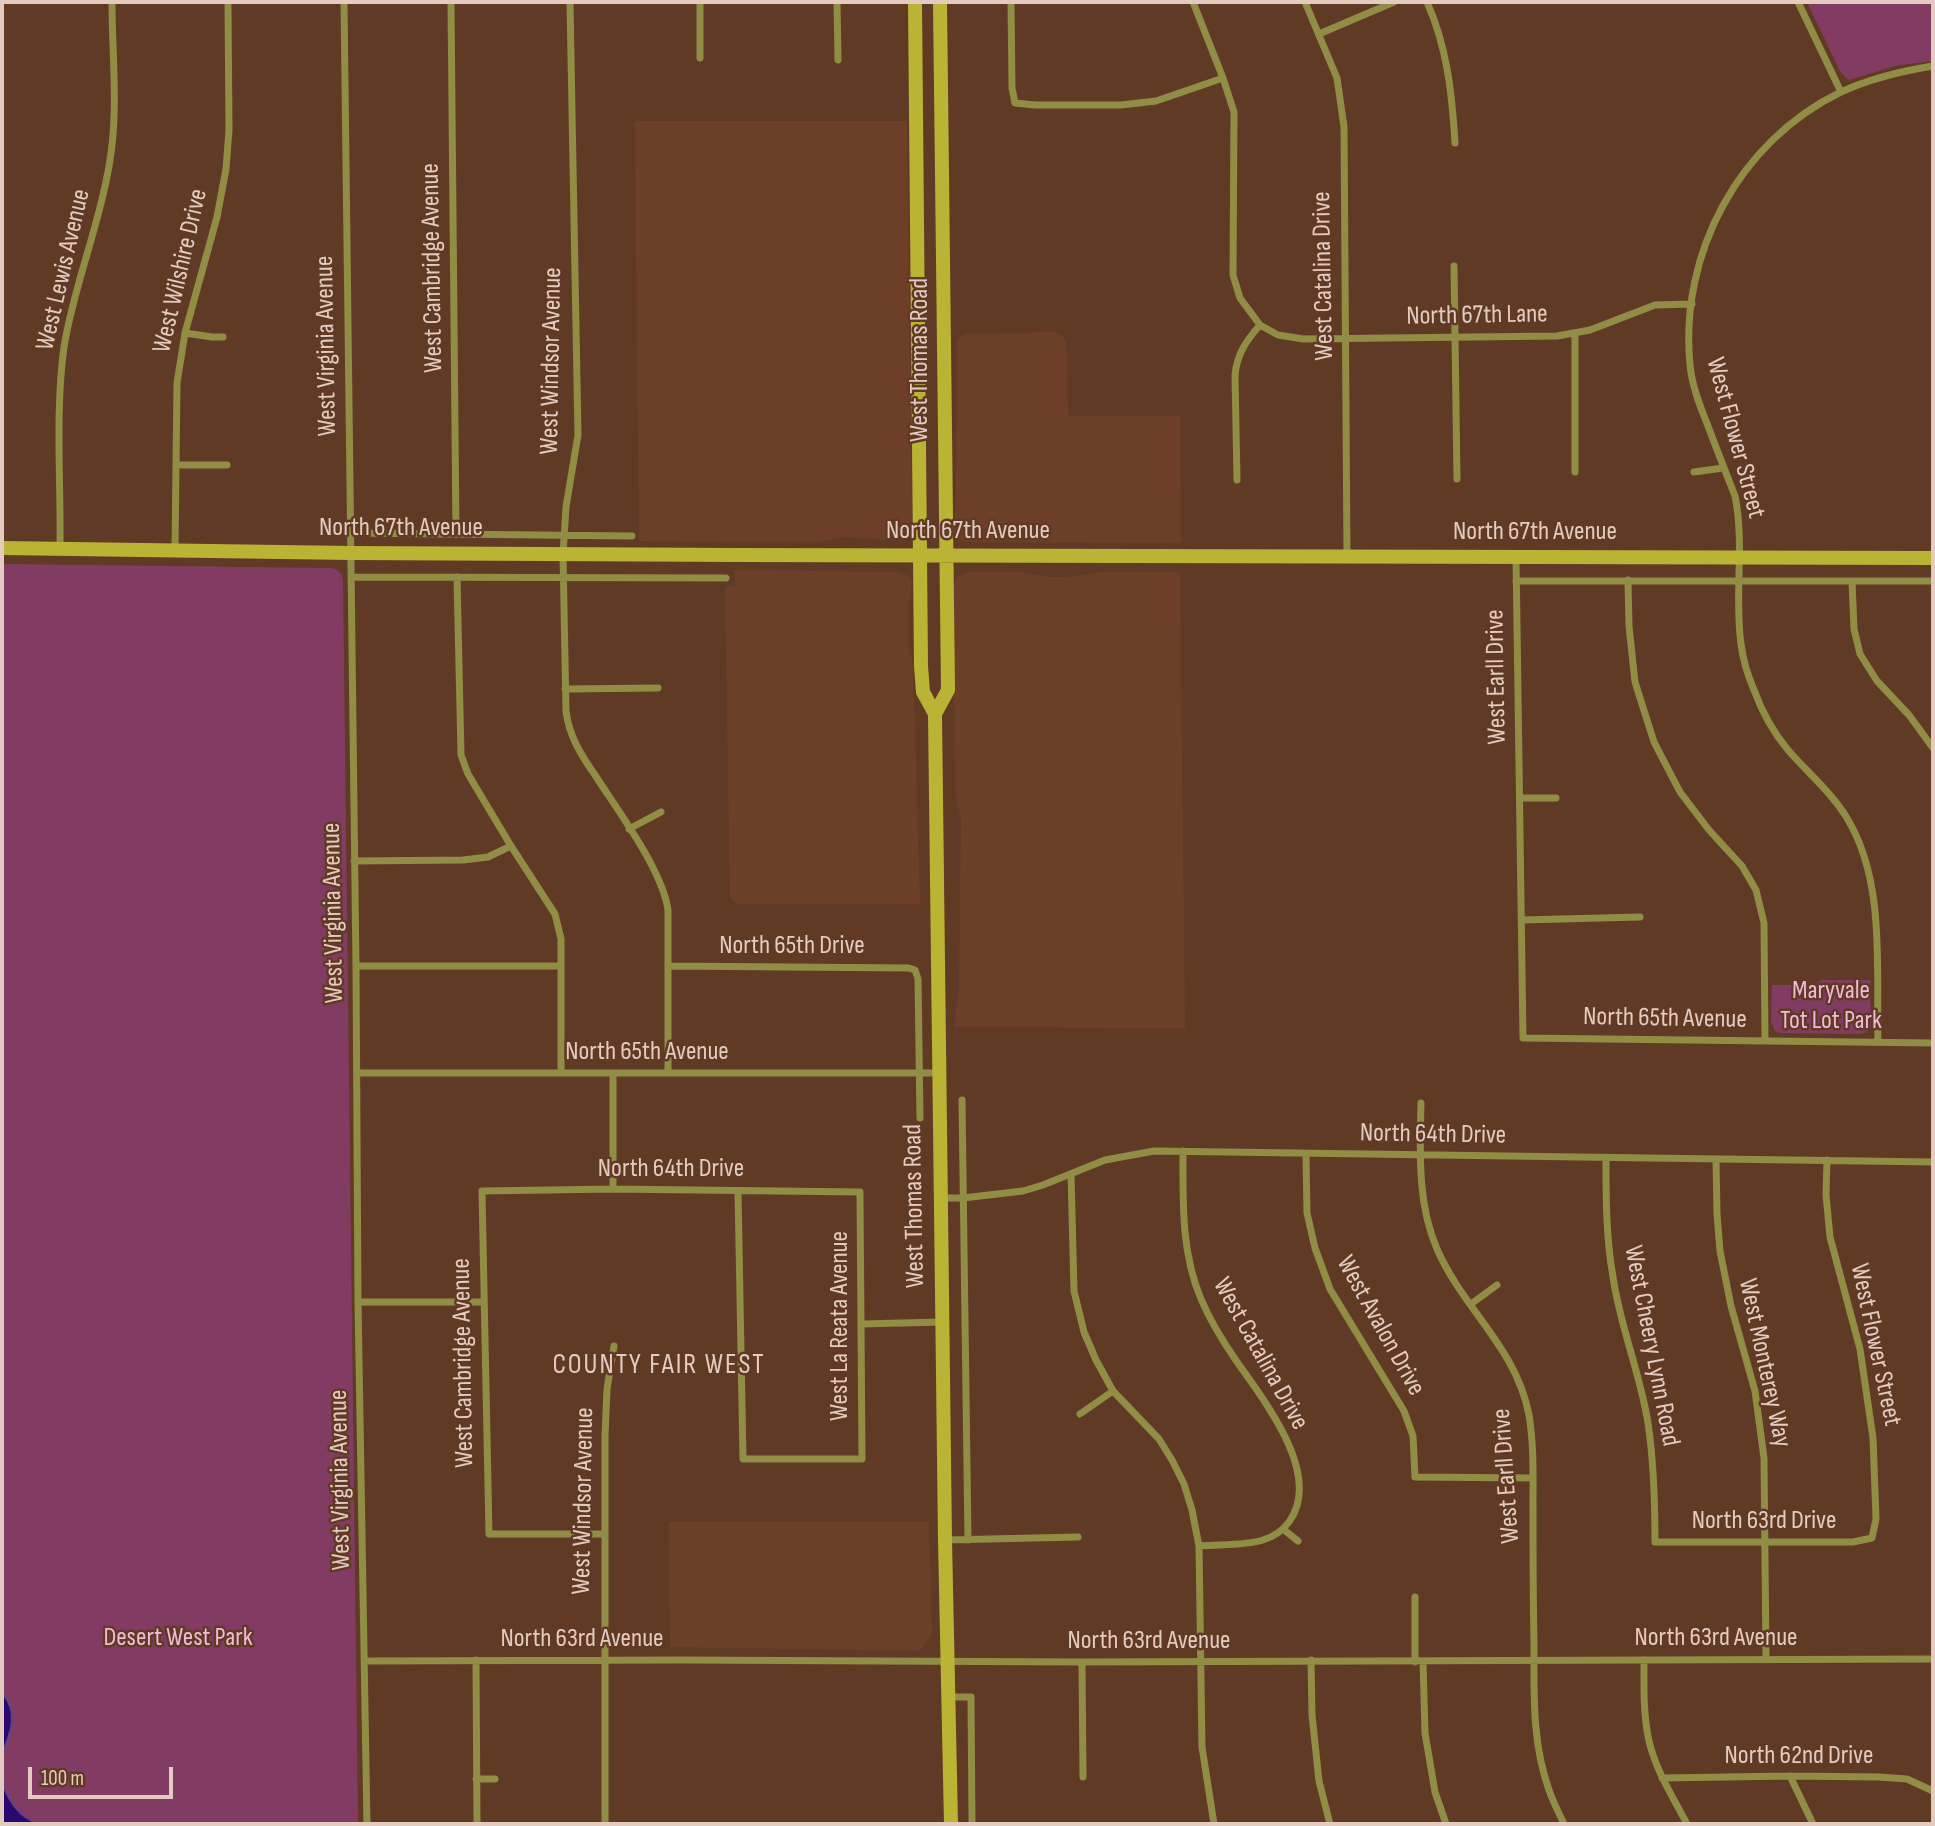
<!DOCTYPE html>
<style>
body{margin:0}
#map{position:relative;width:1935px;height:1826px;overflow:hidden;background:#613a26;font-family:"Sofia Sans Condensed",sans-serif}
canvas{display:block}
.frame{position:absolute;inset:0;border:4px solid #e4cbc0;pointer-events:none}
.scale{position:absolute;left:28px;top:1767px;width:145px;height:32px;box-sizing:border-box;border:4px solid #e4cbc0;border-top:0;padding-left:9px;font-size:21px;line-height:24px;white-space:nowrap;color:#e4cbc0;-webkit-text-stroke:5px #613a26;paint-order:stroke}
</style>
<div id="map">
<canvas width="1935" height="1826"></canvas>
<div class="frame"></div>
<div class="scale">100 m</div>
</div>
<script>
const c = document.querySelector('canvas').getContext('2d');
c.lineJoin = 'round';
function fill(path, color) { c.fillStyle = color; c.fill(path, 'evenodd'); }
function stroke(path, color, width, dash) { c.strokeStyle = color; c.lineWidth = width; c.lineCap = dash ? 'butt' : 'round'; c.setLineDash(dash || []); c.stroke(path); }
function write(font, color, halo, rows, align = 'center') {
  c.font = font + ' "Sofia Sans Condensed",sans-serif'; c.lineWidth = 5; c.setLineDash([]); c.textBaseline = 'middle'; c.strokeStyle = halo; c.fillStyle = color; for (const [text, x, y, turn = 0] of rows) {
    c.save(); c.translate(x, y); c.rotate((+turn || 0) * Math.PI / 180); c.textAlign = isNaN(turn) ? turn : align; if (halo) c.strokeText(text, 0, 0); c.fillText(text, 0, 0); c.restore();
  }
}
fill(new Path2D(`
 M635,121H907L912,529L910,534L901,541L843,537L817,542L639,541Z
 M1053,332L1062,335L1066,342L1068,416H1180L1181,543L966,542L956,537L954,533L956,492L957,340L964,334Z
 M734,570L899,572L909,576L912,581L909,604V648L913,665L920,904H737L730,897L725,587H735Z
 M966,572H1019L1049,577H1069L1102,572H1180L1185,1028L954,1027L959,987L961,820L955,789L953,586L957,578Z
 M669,1522H929L932,1636L919,1651L670,1647Z`), '#6e3f28');
fill(new Path2D(`
 M1807,2H1933V61L1899,65L1848,80L1840,71Z
 M2,564L332,568C340,570 341,573 343,581L358,1824H2Z
 M1821,980H1870L1871,1026L1867,1032L1860,1034L1780,1033L1775,1031L1771,1022L1772,985H1813Z`), '#823c64');
const water = new Path2D(`
 M2,1693C19,1711 11,1733 2,1754Z
 M2,1783C10,1803 19,1817 39,1824H2Z`);
fill(water, '#2a086d');
stroke(water, '#624286', 2);
stroke(new Path2D(`
 M344,2L356,966L358,1302L367,1824
 M451,2L456,534
 M570,2L578,435L566,507L563,554L566,711C569,736 581,755 595,775C618,811 662,869 668,910V1073
 M700,2V58
 M837,2L838,60
 M1011,2L1012,88L1015,103L1035,105H1121L1156,101L1223,78
 M1193,2L1223,78L1234,112L1233,275L1240,298L1260,325C1246,341 1237,354 1235,375L1237,480
 M1305,2L1337,78L1344,127L1347,556
 M1427,2C1447,47 1452,93 1455,143
 M1798,2L1841,92
 M1319,34L1394,2
 M1454,266L1457,479
 M1260,325L1278,335L1303,339L1557,336L1590,330L1655,305L1692,304
 M185,333L212,337H223
 M1575,334V472
 M177,465H227
 M1694,472L1723,468
 M350,533L632,536
 M60,548C61,483 55,411 64,347C74,285 99,227 109,166C119,112 112,56 112,2
 M175,550L177,383L185,333L217,217L226,169L229,130L228,2
 M1516,557L1523,1038L1933,1043
 M351,577L726,578
 M457,577L461,755L468,774L511,846L555,914L561,939V1073
 M1628,580L1629,626L1635,682L1654,742L1680,792L1709,830L1742,866L1756,890L1764,923L1765,1041
 M1516,581H1933
 M1852,581L1854,629L1860,654L1877,681L1909,715L1933,748
 M565,689L658,688
 M1520,798H1556
 M629,829L661,812
 M354,861L463,860L488,857L511,846
 M1522,920L1640,917
 M356,966H561
 M668,966L909,968L915,970L918,979L920,1118
 M1878,1042C1876,970 1886,882 1847,818C1831,792 1808,773 1788,750C1773,732 1762,712 1754,690C1748,676 1743,660 1741,644C1734,595 1745,545 1735,496C1726,473 1717,450 1708,426C1700,406 1692,386 1690,365C1679,254 1739,141 1841,92C1869,79 1902,71 1933,66
 M357,1073H938
 M613,1073V1189
 M962,1100L968,1540
 M1421,1103C1420,1151 1417,1203 1437,1249C1463,1309 1516,1347 1529,1415C1534,1445 1533,1476 1533,1505C1533,1551 1533,1597 1534,1643C1534,1693 1532,1743 1549,1790C1553,1802 1559,1813 1564,1824
 M1183,1151C1183,1201 1181,1252 1201,1299C1210,1320 1222,1340 1235,1359C1262,1398 1324,1474 1289,1522C1283,1530 1273,1537 1263,1540C1244,1546 1220,1544 1199,1546
 M1306,1154L1307,1213L1315,1248L1330,1289L1404,1411L1413,1436L1415,1477L1533,1478
 M1606,1158C1606,1198 1606,1237 1613,1277C1620,1326 1640,1373 1648,1423C1654,1463 1655,1502 1655,1542H1853L1872,1538L1876,1519L1873,1438L1860,1349L1830,1237L1826,1195L1827,1160
 M1716,1159L1717,1214L1720,1251L1731,1306L1755,1391L1764,1458L1766,1659
 M1071,1174L1074,1291L1084,1332L1096,1360L1113,1391L1159,1439L1172,1460L1184,1484L1192,1510L1199,1546L1202,1747L1214,1824
 M941,1198H963L1023,1191L1043,1185L1105,1160L1154,1151L1933,1162
 M358,1302H483
 M1471,1304L1497,1285
 M861,1324L942,1322
 M1080,1414L1113,1391
 M1283,1529L1298,1541
 M604,1534H489L482,1191L613,1189L860,1192L862,1459H743L738,1191
 M945,1540L1078,1537
 M1415,1597V1662
 M476,1660L477,1824
 M1311,1660L1312,1715L1319,1781L1330,1824
 M1644,1660C1644,1686 1643,1714 1649,1741C1656,1771 1673,1797 1687,1824
 M365,1661L682,1660L1082,1662L1933,1659
 M1423,1661L1425,1733L1435,1792L1446,1824
 M1082,1662L1083,1777
 M948,1697H971L972,1824
 M1790,1776L1813,1824
 M1662,1778L1790,1776L1879,1777L1907,1779L1933,1791
 M476,1779H495
 M605,1824V1436L607,1389L614,1346`), '#908d45', 7);
stroke(new Path2D(`
 M915,2L921,666L923,692L935,714L945,1540L951,1824
 M2,548L351,553L736,555L1933,558
 M935,714L948,690L940,2`), '#bab434', 14);
write('26px', '#e4cbc0', '#613a26', [
 ["West Cambridge Avenue",433,268,-91],
 ["West Lewis Avenue",64,270,-77],
 ["West Wilshire Drive",181,271,-77],
 ["West Catalina Drive",1324,276,-91],
 ["North 67th Lane",1477,316,-1],
 ["West Virginia Avenue",327,346,-91],
 ["West Thomas Road",920,360,-90],
 ["West Windsor Avenue",552,361,-89],
 ["West Flower Street",1735,438,75],
 ["North 67th Avenue",401,528],
 ["North 67th Avenue",968,531],
 ["North 67th Avenue",1535,532],
 ["West Earll Drive",1497,677,-91],
 ["West Virginia Avenue",334,913,-91],
 ["North 65th Drive",792,946],
 ["North 65th Avenue",1665,1019,1],
 ["North 65th Avenue",647,1052],
 ["North 64th Drive",1433,1135,1],
 ["North 64th Drive",671,1169],
 ["West Thomas Road",915,1206,-91],
 ["West La Reata Avenue",840,1326,-90],
 ["West Avalon Drive",1380,1326,61],
 ["West Flower Street",1875,1345,78],
 ["West Cheery Lynn Road",1651,1346,79],
 ["West Catalina Drive",1260,1354,61],
 ["West Cambridge Avenue",464,1363,-91],
 ["West Monterey Way",1764,1363,78],
 ["West Earll Drive",1507,1476,-94],
 ["West Virginia Avenue",341,1480,-91],
 ["West Windsor Avenue",584,1501,-89],
 ["North 63rd Drive",1764,1521],
 ["North 63rd Avenue",1716,1638],
 ["North 63rd Avenue",582,1639],
 ["North 63rd Avenue",1149,1641],
 ["North 62nd Drive",1799,1756]
]);
write('26px', '#f1bad7', '#613a26', [
 ["Maryvale",1831,991],
 ["Tot Lot Park",1831,1021],
 ["Desert West Park",178,1638]
]);
c.letterSpacing = '2px';
write('28px', '#e4cbc0', '#613a26', [
 ["COUNTY FAIR WEST",659,1366]
]);
c.letterSpacing = '0px';
</script>
